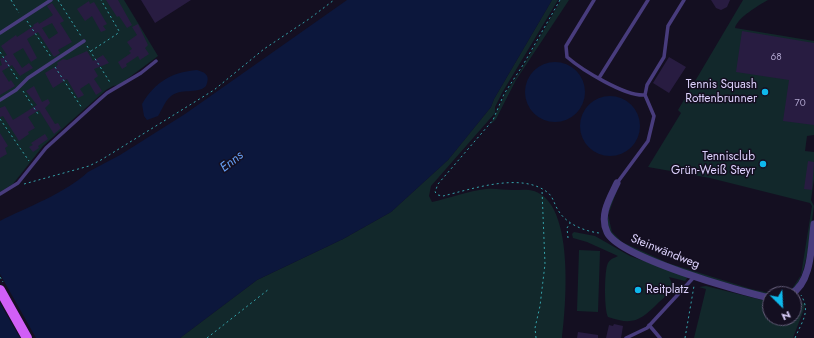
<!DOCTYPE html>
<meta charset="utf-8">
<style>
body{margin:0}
#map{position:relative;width:814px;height:338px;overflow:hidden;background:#140f21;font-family:Jost,sans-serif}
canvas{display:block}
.north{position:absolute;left:762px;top:286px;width:40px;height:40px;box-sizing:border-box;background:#140f21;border:1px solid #645d79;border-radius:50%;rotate:156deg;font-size:11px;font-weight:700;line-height:16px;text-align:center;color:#dcd1fc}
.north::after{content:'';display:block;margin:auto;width:14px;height:18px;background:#0eb8ec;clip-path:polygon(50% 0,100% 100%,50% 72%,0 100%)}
</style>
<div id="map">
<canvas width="814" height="338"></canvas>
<div class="north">N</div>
</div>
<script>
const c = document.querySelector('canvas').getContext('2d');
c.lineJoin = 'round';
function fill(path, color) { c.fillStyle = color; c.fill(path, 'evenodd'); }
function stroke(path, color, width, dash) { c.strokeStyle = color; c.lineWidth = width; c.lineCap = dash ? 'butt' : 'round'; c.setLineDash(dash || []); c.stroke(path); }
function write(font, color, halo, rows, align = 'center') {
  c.font = font + ' Jost,sans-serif'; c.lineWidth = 3; c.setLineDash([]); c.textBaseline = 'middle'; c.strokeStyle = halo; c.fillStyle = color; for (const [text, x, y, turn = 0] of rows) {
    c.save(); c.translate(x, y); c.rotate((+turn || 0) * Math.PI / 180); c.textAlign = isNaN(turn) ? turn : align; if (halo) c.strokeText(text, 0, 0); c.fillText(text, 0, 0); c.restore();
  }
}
fill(new Path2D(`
 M0,0H124L158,56L119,85L113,86L106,90L43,146L13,184L0,192Z
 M552,0H558L502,93L495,107V113L431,186L429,196L432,202C450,198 468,191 486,189C494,188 504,190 513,190C520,190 528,189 534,191C575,204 566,305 562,338H180L257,280L343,239L391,212L448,160L491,107L494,99Z
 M561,0H569L516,80L496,119L491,124L506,92L520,72Z
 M743,0H768C759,5 737,18 735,28L814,41V135L807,136L805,151L814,152V179L811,200L814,206C811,226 808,274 794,288C788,294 777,295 769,294C757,294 745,288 734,285C697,274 658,264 625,245C620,243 612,236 610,231C603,215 613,199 619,185L608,215L612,232L622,242L668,263L751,289L774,294L784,293L792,289L801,275L812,206L810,203L710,178L648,167L681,113L678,110Z
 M574,232L595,236L630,256L688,277L685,281L669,277L673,285C671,293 665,297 659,302C641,320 634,326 608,317C604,311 604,270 608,263C610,259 614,258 618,256L587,242L573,238L572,234Z
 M579,250L600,251L598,312L577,311Z
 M706,286L770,302V318H794V299L797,298L805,305L804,309L793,338H694L706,289L699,287Z`), '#12282b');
fill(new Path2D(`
 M347,0H552L494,99L491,107L448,160L391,212L343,239L257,280L180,338H0V221C27,207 66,193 88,172L120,155L185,114Z
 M525 92a30 30 0 1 1 60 0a30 30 0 1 1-60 0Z
 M197,70C207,73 210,76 206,86C197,95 181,87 170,97C165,101 162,110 158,116L147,120L144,116L142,104C155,82 172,72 197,70Z
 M580 126a30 30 0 1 1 60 0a30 30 0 1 1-60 0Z`), '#0c173c');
fill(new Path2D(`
 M0,274L36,338H20L0,303Z`), '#140f21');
fill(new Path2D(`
 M106,0H118L132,25L127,28L119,16L117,17Z
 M141,0H191L155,23Z
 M711,0H730L727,7L721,10L716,8Z
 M89,1L90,4L94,2L107,24L103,26L106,30L101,32L92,16L85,21L77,9Z
 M52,3L64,21L60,23L72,42L58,50L60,53L54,57L38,32L27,39L37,58L31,62L23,48L13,54L22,68L29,63L33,68L20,76L12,65L2,71L9,82L11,80L15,86L0,95V66L2,65L0,59L7,55L1,46L16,35L17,37L34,26L33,25L38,22L39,24L53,15L47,6ZM52,23L58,33L49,39L42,28Z
 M138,24L148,45L145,48L149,54L140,60L138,56L126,64L127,66L122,69L118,62L131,53L129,51L132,49L127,42L137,35L132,27Z
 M742,31L814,43V125L783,121L789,80L736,72Z
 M87,51L93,61L103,55L109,63L94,69L98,76L94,79L102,91L96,95L89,83L80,89L84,95L78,98L67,79L53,88L45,73L58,65L57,63L63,59L67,60Z
 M669,57L686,67L669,93L653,83Z
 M34,86L42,102L48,99L50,103L45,108L55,124L58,123L61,128L54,134L39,110L28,117L35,128L28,132L29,134L19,141L3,116L0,117V108L5,106L13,120L37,105L26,91Z
 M0,133L8,146L5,148L7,154L0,158Z
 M45,134L48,139L38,146L39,148L33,152L29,147L33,145L31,143Z
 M808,161L814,162L812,190L804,189Z
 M614,324L623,326L621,338H606L609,325L613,326Z
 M578,332L598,335V338H577Z`), '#281c41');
stroke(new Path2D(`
 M11,0L19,13
 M58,0L81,36
 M560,0L523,65L504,94L493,120L438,184L435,192L438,195L443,196C472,189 521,172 547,192C553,196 554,204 558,210C566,224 584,231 599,233
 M27,21L51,57
 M87,46L111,84
 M91,51L117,34L119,31L101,0
 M0,52L18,80
 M55,67L82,108
 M23,91L38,114
 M0,119L29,161
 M24,184L89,166L101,160L214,90L264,49L309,19L334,0
 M568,238L567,228L570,223
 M0,277L3,282
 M207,338L269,289
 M536,338L535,328L540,306L545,264L542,190
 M685,338L694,286
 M795,338C802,321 811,312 801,295`), '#35a4ac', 1, [2, 3]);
stroke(new Path2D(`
 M594,0L566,46L567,57C582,70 626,97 645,95L654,116L648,141L617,183
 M0,33L51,0
 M599,78L648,0
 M645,95L647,85L664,57L668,26L684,0
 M0,100L16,90L28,78L84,41
 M0,194L18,183L46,148L99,100L107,93L141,73L156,61
 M649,325L660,338
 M626,338L647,328L695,276`), '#483c7d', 3.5);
stroke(new Path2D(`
 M617,183C610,198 599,215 607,232C618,257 741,292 770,298
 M791,294C812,282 811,246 814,224`), '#483c7d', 7);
stroke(new Path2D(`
 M0,290L27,338`), '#d15ff6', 10);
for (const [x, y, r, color] of [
 [765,92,4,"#0eb8ec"],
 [763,164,4,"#0eb8ec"],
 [638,290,4,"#0eb8ec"]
]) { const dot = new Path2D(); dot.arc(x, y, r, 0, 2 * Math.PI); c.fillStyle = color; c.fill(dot); stroke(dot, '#140f21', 1.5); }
write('10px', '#afa4cd', null, [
 ["68",776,58],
 ["70",800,104]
]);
write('12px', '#dcd1fc', '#140f21', [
 ["Tennis Squash",757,85],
 ["Rottenbrunner",757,99],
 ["Tennisclub",755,157],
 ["Grün-Weiß Steyr",755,171],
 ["Reitplatz",646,290,"left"]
], 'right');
write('12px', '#dcd1fc', '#140f21', [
 ["Steinwändweg",665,252,22]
]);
write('italic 13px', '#66a0f6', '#140f21', [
 ["Enns",232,162,-38]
]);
</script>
